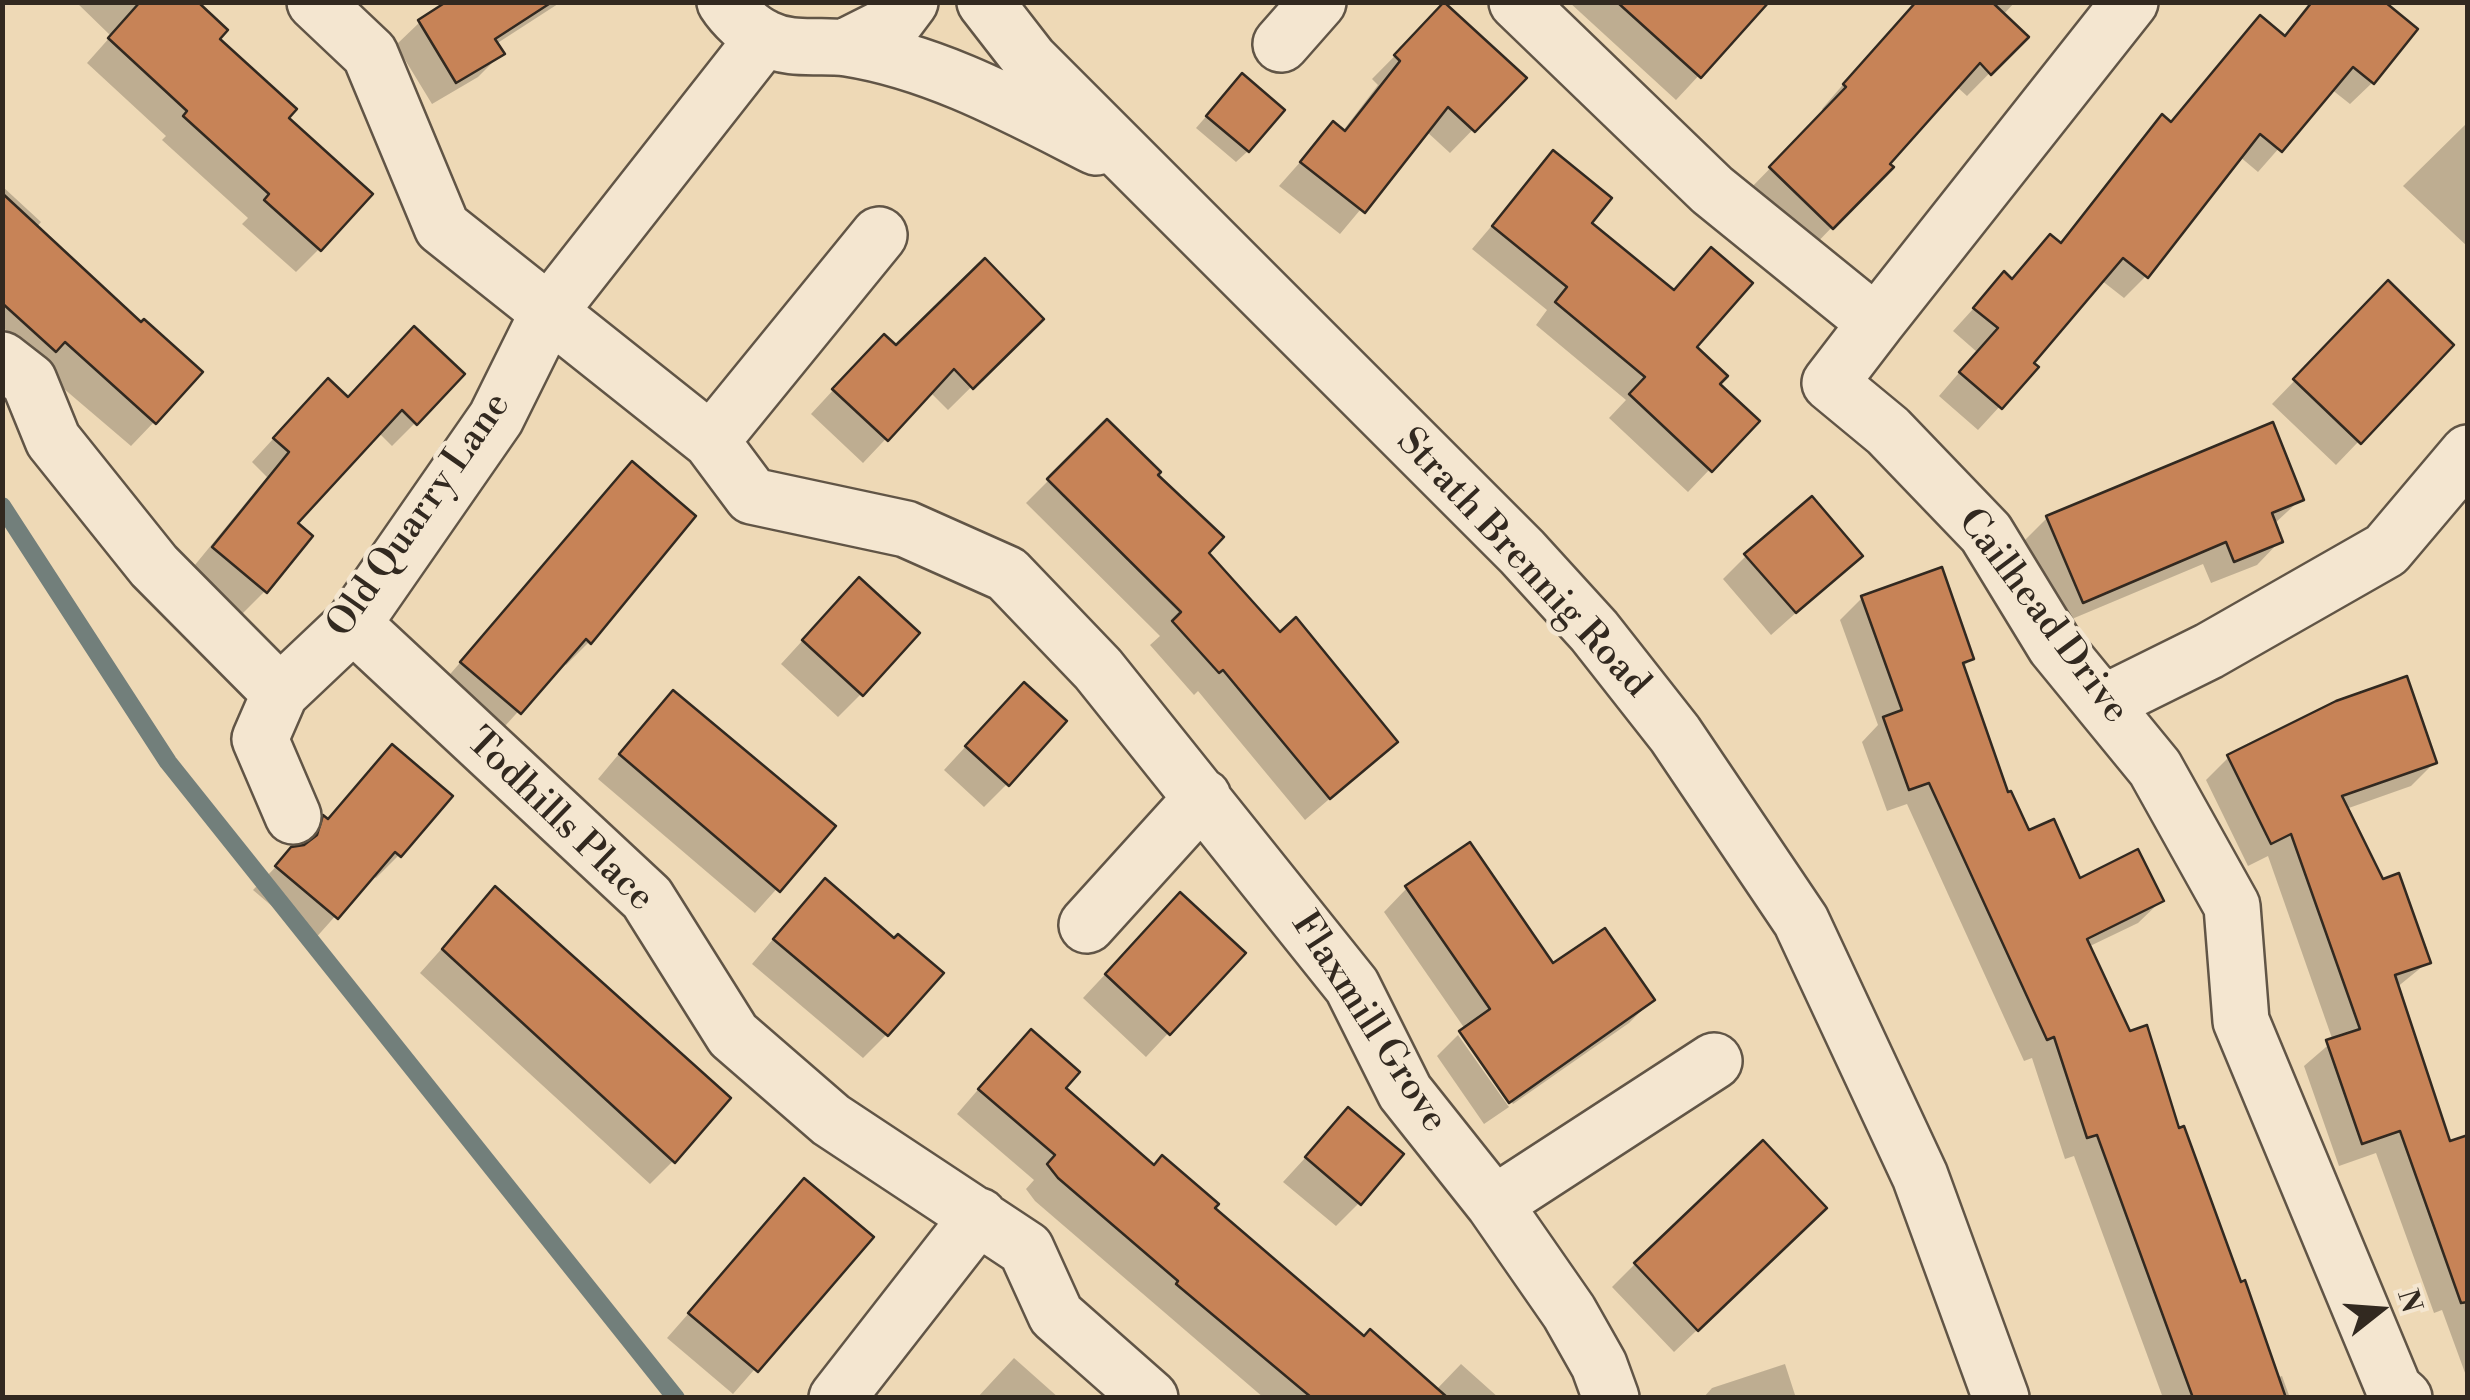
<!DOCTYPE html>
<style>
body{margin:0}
#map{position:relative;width:2470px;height:1400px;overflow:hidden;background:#eed9b6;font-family:"Libre Bodoni",serif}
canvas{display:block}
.frame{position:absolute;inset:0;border:5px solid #322920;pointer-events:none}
.north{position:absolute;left:2330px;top:1260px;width:100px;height:100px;-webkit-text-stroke:8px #f4e6d0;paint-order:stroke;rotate:73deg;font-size:28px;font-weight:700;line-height:40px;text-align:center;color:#322920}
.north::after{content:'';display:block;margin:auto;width:35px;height:45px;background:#322920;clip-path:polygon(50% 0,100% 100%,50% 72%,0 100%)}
</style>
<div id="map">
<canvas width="2470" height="1400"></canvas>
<div class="frame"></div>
<div class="north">N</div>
</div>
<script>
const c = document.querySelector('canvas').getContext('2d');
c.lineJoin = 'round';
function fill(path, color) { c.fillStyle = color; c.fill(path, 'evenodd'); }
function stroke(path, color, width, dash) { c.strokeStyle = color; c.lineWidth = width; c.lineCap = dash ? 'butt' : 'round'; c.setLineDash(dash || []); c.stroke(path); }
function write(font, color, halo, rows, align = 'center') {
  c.font = font + ' "Libre Bodoni",serif'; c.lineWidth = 9; c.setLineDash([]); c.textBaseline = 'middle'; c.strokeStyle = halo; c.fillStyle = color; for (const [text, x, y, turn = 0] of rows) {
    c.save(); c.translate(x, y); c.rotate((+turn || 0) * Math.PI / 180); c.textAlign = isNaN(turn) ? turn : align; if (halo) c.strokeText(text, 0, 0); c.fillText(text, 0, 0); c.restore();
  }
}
fill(new Path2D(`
 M76,2H195L319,249L296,272L242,224L248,218L162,140L166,136L87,63L111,36Z
 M451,2H561L496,44L501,54L478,77L432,104L396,45L420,22Z
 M1569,2H1743L1756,14L1676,100Z
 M1914,2H2015L2002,16L2025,37L1967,96L1956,86L1887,164L1890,167L1809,251L1747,192L1825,112L1822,109Z
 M2310,2H2381L2373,82L2350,104L2331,89L2258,172L2239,156L2146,276L2124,298L2101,280L2031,363L2036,367L1978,430L1939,396L1977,352L1953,331L2004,275L2010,281L2051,237L2059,244L2140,140L2162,118L2169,123L2260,19L2282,38Z
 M1446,4L1523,78L1450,153L1426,131L1340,234L1279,186L1333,125L1342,132L1378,85L1372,79Z
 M1231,88L1248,151L1236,162L1196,128Z
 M2468,122V247L2403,186Z
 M1553,154L1589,224L1673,291L1711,250L1694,347L1717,384L1756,421L1688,492L1609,418L1626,400L1536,325L1547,310L1472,249Z
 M2,186L41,222L36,228L154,422L131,446L2,336L7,331L2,327Z
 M2388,284L2451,345L2336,465L2272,404Z
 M1040,319L948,410L930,392L863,463L811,414L861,360Z
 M391,353L415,423L392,446L378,432L295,524L265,591L242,614L190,571L267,477L252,462L305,404L347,399Z
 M1107,422L1154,475L1205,553L1280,636L1395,742L1305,820L1198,691L1194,695L1150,645L1160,636L1026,503Z
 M632,464L589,642L566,665L563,662L496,736L439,687Z
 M2301,499L2274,524L2280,541L2257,565L2211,583L2203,564L2060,624L2024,541L2047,518Z
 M1746,556H1860L1771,635L1723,579Z
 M1862,598L1971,659L1962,668L2006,795L2027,834L2078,881L2161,901L2138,923L2088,947L2178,1131L2276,1378L2282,1376L2290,1398H2163L2074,1156L2065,1159L2032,1058L2024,1061L1907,804L1887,811L1862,742L1878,725L1840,620Z
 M836,604L861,694L838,717L781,664Z
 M1001,708L1007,784L984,807L944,770Z
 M650,717L833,826L755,913L598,779Z
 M393,747L399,855L376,878L372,875L313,941L253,890L324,818L326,820Z
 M2229,757L2434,763L2411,786L2346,809L2428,962L2396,988L2449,1144L2468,1137V1381L2442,1310L2434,1313L2376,1153L2339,1166L2304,1066L2333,1041L2268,856L2248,866L2206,780Z
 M1407,888L1552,967L1652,1000L1629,1023L1513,1104L1460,1033L1465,1029L1384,912Z
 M495,889L673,1161L650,1184L420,973Z
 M802,905L886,1035L863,1058L752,964Z
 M1157,919L1243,953L1146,1057L1083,998Z
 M1458,1035L1509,1107L1484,1124L1437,1056Z
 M1008,1055L1062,1089L1154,1167L1212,1208L1363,1339L1436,1390L1461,1364L1499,1398H1264L1035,1201L1026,1189L1034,1180L957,1114Z
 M1349,1110L1359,1203L1336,1226L1283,1182Z
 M805,1181L870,1237L733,1394L667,1338Z
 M1801,1231L1674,1352L1612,1287L1635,1264Z
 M1014,1358L1059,1398H977Z
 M1785,1364L1796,1398H1703L1712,1388Z`), '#0003');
stroke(new Path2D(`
 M2,506L168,762L676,1398`), '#727f7b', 18);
const building = new Path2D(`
 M140,2H198L228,30L220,39L297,109L289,118L373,194L321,251L264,200L269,194L183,116L187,111L108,38Z
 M446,2H552L495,39L505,54L456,83L418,20Z
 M1444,2L1527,78L1475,132L1448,107L1365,213L1300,162L1333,121L1345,131L1400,61L1394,55Z
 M1617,2H1769L1701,78Z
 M1916,2H1992L2029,37L1991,75L1980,63L1890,164L1894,167L1833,229L1769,167L1846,87L1843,84Z
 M2312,2H2385L2418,29L2374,84L2353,67L2282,152L2260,134L2148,278L2123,258L2034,363L2039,367L2002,409L1959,372L1998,328L1973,308L2004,271L2012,279L2050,234L2061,243L2162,114L2171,122L2260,15L2285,36Z
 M1242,73L1285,110L1249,152L1206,116Z
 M1553,150L1612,198L1592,223L1674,290L1711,247L1753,283L1697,347L1728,376L1720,384L1760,421L1712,472L1629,394L1645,377L1555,302L1567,287L1492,226Z
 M2,193L141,322L144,319L203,372L156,424L65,342L56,352L2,303Z
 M985,258L1044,319L973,389L954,369L888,441L832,389L884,334L896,345Z
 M2388,280L2454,345L2361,444L2293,379Z
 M414,326L465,374L417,425L402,410L298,523L313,536L267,593L212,547L289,452L273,438L328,378L348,397Z
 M1107,419L1161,472L1158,475L1224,537L1209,553L1280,632L1296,617L1398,742L1330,799L1223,670L1219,673L1172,621L1181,612L1047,479Z
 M2273,422L2304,500L2272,513L2283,542L2234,562L2226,542L2083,603L2046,516Z
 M632,461L696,516L591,644L586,639L521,714L460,662Z
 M1812,496L1863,556L1796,613L1744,554Z
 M1942,567L1974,659L1963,663L2008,792L2011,791L2029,830L2054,819L2080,878L2138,849L2164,901L2087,939L2130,1031L2147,1025L2179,1128L2184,1126L2241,1282L2245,1280L2286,1398H2193L2097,1135L2087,1138L2054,1037L2047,1040L1929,783L1909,790L1883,717L1902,710L1861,596Z
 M859,577L920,633L863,696L802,640Z
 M2407,676L2437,763L2342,796L2383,879L2399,873L2431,963L2395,975L2450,1141L2468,1135V1302L2461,1303L2400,1131L2362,1144L2326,1040L2360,1029L2291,834L2271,844L2227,755L2336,701Z
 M1024,682L1067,721L1009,786L965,746Z
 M673,690L836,826L780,892L619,754Z
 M392,744L453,796L401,857L395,852L338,919L275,866L291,847L304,845L317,835L323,815L328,819Z
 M1470,842L1553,963L1605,928L1655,1000L1509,1103L1459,1031L1490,1009L1405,886Z
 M825,878L894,938L898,934L944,973L888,1036L773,939Z
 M495,886L731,1098L675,1163L442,949Z
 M1180,892L1246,953L1170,1035L1105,974Z
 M1031,1029L1080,1072L1066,1088L1154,1165L1162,1155L1219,1204L1215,1208L1364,1336L1370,1329L1448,1398H1312L1176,1284L1178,1281L1058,1178L1047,1164L1055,1155L978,1089Z
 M1348,1107L1404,1154L1361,1205L1305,1157Z
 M1763,1140L1827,1208L1698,1331L1634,1263Z
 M804,1178L874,1237L758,1372L688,1313Z`);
fill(building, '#c78357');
stroke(building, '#322920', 2.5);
const minor = new Path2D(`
 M315,2L370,54L442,227L711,441L752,496L906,529L1007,574L1098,669L1352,986L1405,1092L1494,1204L1569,1312L1599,1365L1611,1398
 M725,2C734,16 750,31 765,38C793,52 818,44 847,48C936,62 1017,107 1096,147
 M985,2L1030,60L1522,552L1594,631L1675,734L1801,921L1920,1176L2001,1398
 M1517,2L1712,190L1876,323L1830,383L1888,431L1986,533L2055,646L2155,768L2232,906L2241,1021L2394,1389L2404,1398
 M1281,44L1318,2
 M845,47L895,22L910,2
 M1876,323L2130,2
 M2,360L29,381L53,440L154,566L280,693
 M711,441L879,235
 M353,624L647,898L733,1035L831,1120L1026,1249L1056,1315L1150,1398
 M2104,703L2209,651L2386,550L2468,453
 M293,816L260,739L280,693L353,624L496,418L548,313L764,38
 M1087,925L1203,797
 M1494,1204L1714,1061
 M837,1398L979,1216`);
stroke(minor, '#615546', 60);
stroke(minor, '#f4e6d0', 55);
write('38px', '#322920', '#f4e6d0', [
 ["Old Quarry Lane",420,516,-55],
 ["Strath Brennig Road",1522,564,47],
 ["Cailhead Drive",2042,617,53],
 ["Todhills Place",559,821,44],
 ["Flaxmill Grove",1368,1023,57]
]);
</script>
